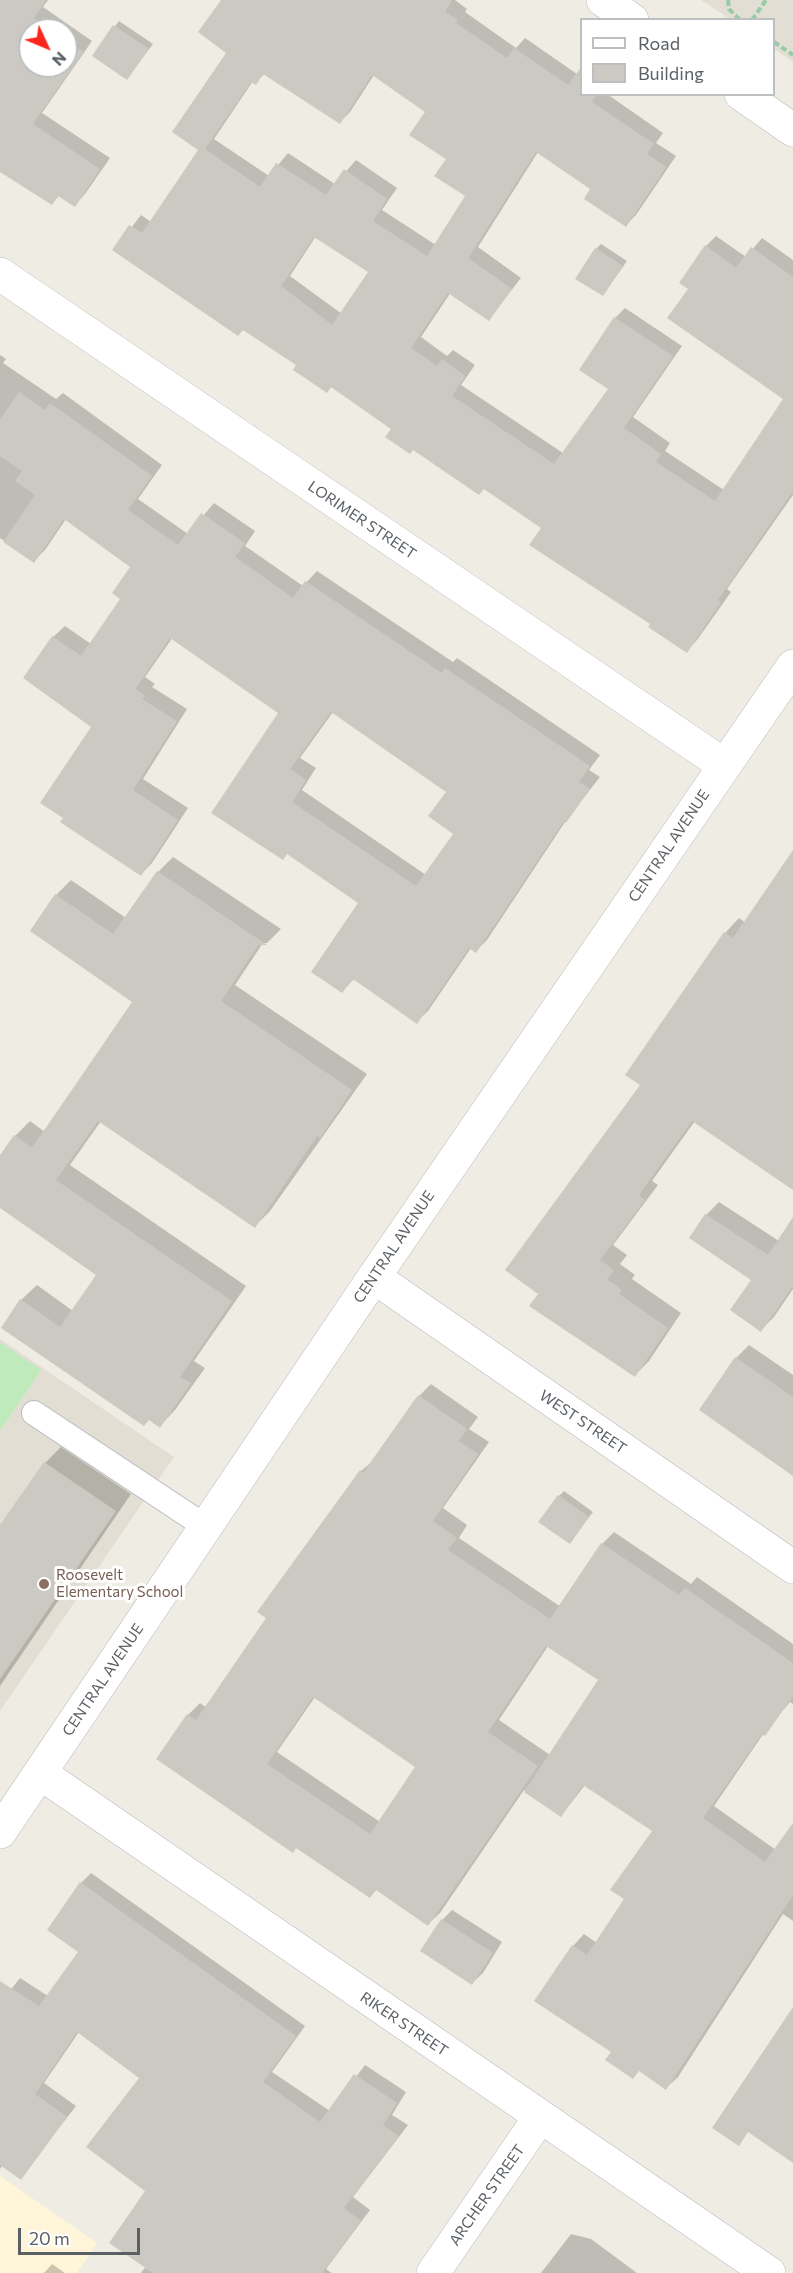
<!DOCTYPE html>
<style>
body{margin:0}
#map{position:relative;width:793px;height:2273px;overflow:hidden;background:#efece3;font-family:Commissioner,sans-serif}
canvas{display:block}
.legend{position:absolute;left:580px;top:18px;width:195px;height:78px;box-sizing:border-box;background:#fff;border:2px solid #bdbfc1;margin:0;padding:8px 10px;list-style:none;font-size:18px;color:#5b6065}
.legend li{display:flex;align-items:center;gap:12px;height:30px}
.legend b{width:30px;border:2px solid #bdbfc1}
.north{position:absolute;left:18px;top:18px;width:60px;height:60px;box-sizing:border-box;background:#fff;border:2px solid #bdbfc1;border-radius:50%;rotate:134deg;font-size:16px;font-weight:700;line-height:24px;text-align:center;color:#5b6065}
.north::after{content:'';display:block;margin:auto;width:21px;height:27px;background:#fc271c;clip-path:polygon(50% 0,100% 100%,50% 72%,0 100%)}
.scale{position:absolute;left:18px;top:2228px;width:122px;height:27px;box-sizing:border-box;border:3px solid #5b6065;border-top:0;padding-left:8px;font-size:18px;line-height:21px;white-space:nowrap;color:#5b6065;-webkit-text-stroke:4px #fff;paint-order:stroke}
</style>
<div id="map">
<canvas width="793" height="2273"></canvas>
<ul class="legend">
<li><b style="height:8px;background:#fff"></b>Road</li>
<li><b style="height:16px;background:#ccc9c2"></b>Building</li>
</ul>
<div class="north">N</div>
<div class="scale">20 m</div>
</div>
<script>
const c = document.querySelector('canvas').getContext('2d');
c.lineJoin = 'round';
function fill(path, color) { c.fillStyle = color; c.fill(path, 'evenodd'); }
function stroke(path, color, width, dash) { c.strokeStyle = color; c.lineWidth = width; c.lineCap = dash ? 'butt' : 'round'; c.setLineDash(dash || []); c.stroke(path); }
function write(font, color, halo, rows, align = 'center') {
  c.font = font + ' Commissioner,sans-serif'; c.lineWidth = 6; c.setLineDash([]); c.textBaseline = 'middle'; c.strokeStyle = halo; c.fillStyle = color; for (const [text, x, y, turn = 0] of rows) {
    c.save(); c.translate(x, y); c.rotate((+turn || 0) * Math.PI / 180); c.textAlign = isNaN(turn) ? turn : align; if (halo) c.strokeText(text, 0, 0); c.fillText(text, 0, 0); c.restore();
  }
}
fill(new Path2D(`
 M0,2176L97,2243L77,2273H0Z`), '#fff5d8');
fill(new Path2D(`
 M701,0H793V62L774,49V20L730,19Z
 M0,1339L174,1457L0,1711Z`), '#e2ded3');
fill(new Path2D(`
 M0,1342L41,1370L0,1431Z`), '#beeabc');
fill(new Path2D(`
 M0,0H48L43,7L92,41L42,113L110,158L85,194L75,205L60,195L52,203L0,168ZM30,30H66V66H30Z
 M223,0H455L467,9L465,12L516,48L525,38L577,74L582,94H607L663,133L656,143L676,156L636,215L626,225L592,189L538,152L478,247L521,278L489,319L451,292L421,337L447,356L453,350L475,365L461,385L563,453L610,389L615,318L625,308L682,346L633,417L670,443L665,451L724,490L784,399L690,289L706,246L716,236L746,257L762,238L793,260V495L727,589L731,592L697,640L687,651L652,624L543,528L332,386L327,391L298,365L244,328L114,250L141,215L151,222L200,149L229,52ZM265,73L340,122L350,112L374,75L427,112L467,196L436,245L382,210L397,188L356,160L335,184L288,153L269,176L214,139L253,81L255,83ZM316,236L370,272L342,314L290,276Z
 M119,21L153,44L127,78L94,55Z
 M601,244L627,261L603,295L596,249Z
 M0,355L6,359L3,363L56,399L63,393L162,465L138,499L188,534L214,503L255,531L245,546L303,586L317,571L453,662L457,658L600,755L589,770L600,777L567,819L487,940L476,951L471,948L428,1011L416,1022L355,978L342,991L360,902L288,853L280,712L173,637L145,677L155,684L152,687L187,709L143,779L188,808L152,863L141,874L93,726L25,678L53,637L65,626L91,644L122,598L133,566L66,519L45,550L34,561L0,538ZM333,712L448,792L455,834L426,875L302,790L316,768L300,758Z
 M173,857L281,929L267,943H263L235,985L367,1074L270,1211L255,1226L101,1121L70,1165L246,1286L194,1361L205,1368L175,1410L160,1426L21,1300L37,1285L73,1311L98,1274L0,1207V1158L15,1136L30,1121L45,1132L134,1002L56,895L71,880L126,918L158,872Z
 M793,859V1188L695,1121L652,1181L658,1185L613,1245L627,1255L620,1264L635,1275L632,1279L681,1313L649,1361L635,1375L540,1294L642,1085L725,933L739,918L746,923Z
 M719,1202L779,1241L793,1219V1289L774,1317L761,1330L753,1280L691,1238L706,1215Z
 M749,1345L793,1375V1474L701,1410L736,1358Z
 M431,1384L478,1417L469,1429L489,1442L443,1508L467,1525L459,1538L561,1607L602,1544L614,1532L691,1584L697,1577L793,1644V1704L790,1702L764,1733L714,1806L776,1850L793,1825V1921L783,1914L678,2077L666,2088L613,2052L573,1946L584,1934L597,1943L626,1899L654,1831L585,1785L561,1816L524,1790L440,1913L428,1924L377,1889L370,1897L297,1846L158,1758L188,1715L200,1703L207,1708L268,1618L361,1471L374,1460L419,1396ZM548,1646L600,1680L550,1755L499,1720ZM315,1697L417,1767L380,1822L277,1752Z
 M61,1447L131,1494L0,1686V1528L45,1463Z
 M564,1491L593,1512L570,1542L559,1496Z
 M91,1873L305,2026L272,2072L330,2111L365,2065L406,2092L392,2115L408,2125L353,2197L370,2210L326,2269L332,2273H141L146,2266L147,2191L141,2078L79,2032L44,2083L76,2106L20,2178L3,2165L0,2169V2003L20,1978L48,1996L80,1951L81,1883Z
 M452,1910L502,1942L483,1973L472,1983L442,1920Z
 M571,2234L591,2239L637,2273H541Z
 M52,2264L65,2273H44Z`), '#0003');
fill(new Path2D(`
 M0,0H46L34,18L51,30H30V66H66V40L83,52L33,124L100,169L75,207L58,196L52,205L0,172Z
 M221,0H452L445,12L458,20L456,23L507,58L514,48L568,85L582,66V94H597L592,102L654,144L647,154L666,167L626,227L584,199L590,189L536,152L468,258L512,289L489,321L448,293L411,348L437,366L442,359L465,376L452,396L554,464L608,389L579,370L614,317L673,356L624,428L661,454L656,462L715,501L783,399L667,318L688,289L679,283L705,245L736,268L751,247L793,277V491L718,600L721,602L687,653L648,627L650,624L529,545L541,528L484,489L479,495L413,450L410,454L385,437L391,429L331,387L327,393L293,370L296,365L243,330L238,336L112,250L129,225L142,233L198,150L172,132L226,53L198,32ZM263,74L340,124L372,75L425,112L409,135L446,159L434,176L465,196L427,256L373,221L387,199L344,169L326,195L276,163L260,187L205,149L251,82L256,85ZM314,237L368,272L332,325L281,286Z
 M113,25L149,49L127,80L92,56Z
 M595,248L623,266L603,296L575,279Z
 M19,392L45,410L50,403L152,476L128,510L178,545L201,513L245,543L235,557L293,598L305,581L442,673L445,668L590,766L579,782L590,789L566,823L564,821L476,953L469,948L417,1024L353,979L342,993L311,972L358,903L287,854L283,860L211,813L278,713L170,638L135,689L145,696L142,699L177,721L133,790L178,820L141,876L60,822L63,818L40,803L91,727L23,678L52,636L81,656L120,599L112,593L130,567L64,519L34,563L3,542L35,495L15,481L22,471L0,456V420ZM331,712L446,792L428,816L453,834L416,886L292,802L306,780L290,769Z
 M793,850V1190L692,1121L639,1195L645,1200L600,1260L614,1270L607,1279L622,1290L619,1294L668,1328L635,1377L529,1306L538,1294L505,1270L640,1085L625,1075L724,932L733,938Z
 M157,871L267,945H258L221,1001L352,1090L320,1138L317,1136L255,1228L98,1121L56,1180L232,1301L180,1377L191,1383L160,1428L149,1420L144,1426L1,1328L20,1299L60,1327L96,1275L0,1208V1155L14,1135L32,1148L132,1002L30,931L55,894L113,934Z
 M705,1214L768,1255L793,1217V1286L761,1332L730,1310L751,1280L689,1238Z
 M735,1357L793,1397V1476L699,1410Z
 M418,1395L467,1429L459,1441L478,1454L433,1521L457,1538L448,1550L550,1619L601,1543L679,1595L685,1588L793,1663V1696L765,1736L762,1734L703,1818L765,1862L793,1823V1895L666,2090L639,2071L633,2079L605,2060L611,2052L534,2001L572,1945L587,1955L624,1899L610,1890L652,1831L583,1785L561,1817L524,1792L598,1680L546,1646L488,1732L538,1766L428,1926L376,1890L370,1898L296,1848L293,1853L156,1759L187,1714L196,1720L266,1618L257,1612L360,1470L363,1473ZM313,1697L415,1767L370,1834L267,1764Z
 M44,1462L116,1511L0,1679V1525Z
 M558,1495L589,1517L570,1544L538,1522Z
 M80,1882L296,2036L263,2082L320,2122L354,2074L397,2103L383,2125L399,2136L344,2208L361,2221L322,2273H153L109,2243L145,2191L86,2147L139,2078L77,2032L35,2094L67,2117L21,2180L0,2165V1981L39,2006L78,1952L47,1930Z
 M441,1919L493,1953L472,1985L420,1951Z
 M793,2007V2163L748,2132L739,2146L712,2128Z`), '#ccc9c2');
const service = new Path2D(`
 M34,1413L206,1527`);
const minor = new Path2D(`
 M603,0L632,20
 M741,94L793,130
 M0,274L724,765
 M374,1277L793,1567
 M40,1773L769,2273
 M433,2273L540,2117`);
const tertiary = new Path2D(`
 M0,1832L374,1277L793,666`);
stroke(service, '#b8bbc0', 26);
stroke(minor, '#b8bbc0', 34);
stroke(tertiary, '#b8bbc0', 34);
stroke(new Path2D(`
 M728,0L729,9L740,20
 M752,20L766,0
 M774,42L793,55`), '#95cca3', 4, [6, 3]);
stroke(service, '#fff', 24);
stroke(minor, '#fff', 33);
stroke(tertiary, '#fff', 33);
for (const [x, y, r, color] of [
 [44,1584,6,"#8d6e63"]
]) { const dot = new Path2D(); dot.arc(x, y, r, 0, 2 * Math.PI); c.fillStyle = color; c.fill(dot); stroke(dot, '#fff', 2); }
write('15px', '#5b6065', '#fff', [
 ["LORIMER STREET",362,520,34],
 ["CENTRAL AVENUE",669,846,-56],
 ["CENTRAL AVENUE",394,1247,-56],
 ["WEST STREET",583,1422,34],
 ["CENTRAL AVENUE",103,1680,-56],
 ["RIKER STREET",404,2024,34],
 ["ARCHER STREET",487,2195,-55]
]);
write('15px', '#785e54', '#fff', [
 ["Roosevelt",56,1575],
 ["Elementary School",56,1592]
], 'left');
</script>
